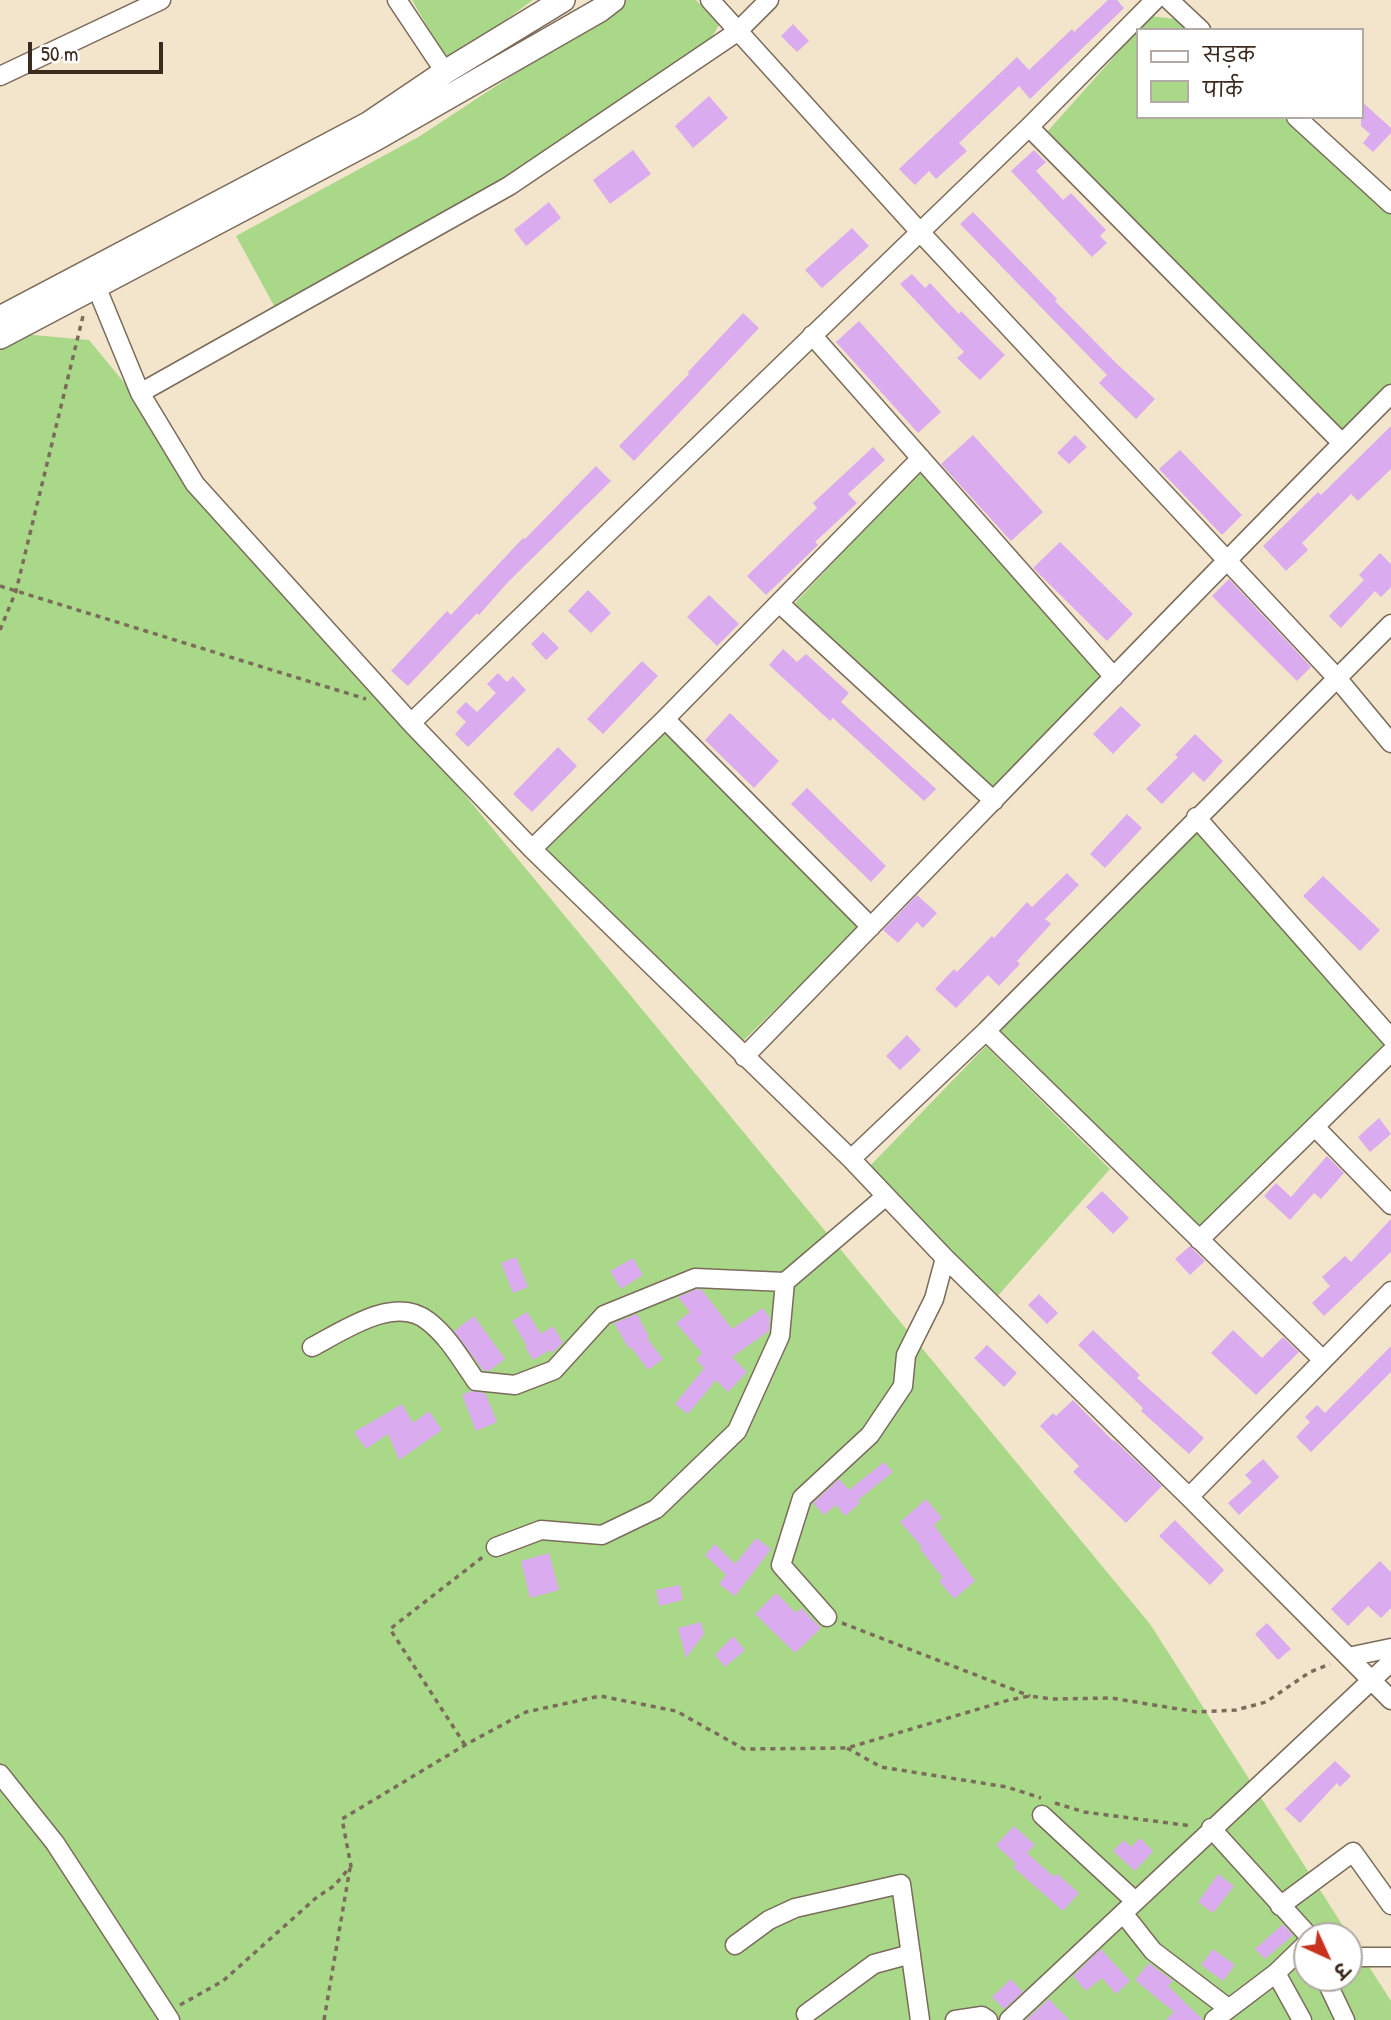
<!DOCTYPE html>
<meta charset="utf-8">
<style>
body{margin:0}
#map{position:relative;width:1391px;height:2020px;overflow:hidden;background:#f3e5cc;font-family:"Patrick Hand","Playpen Sans Deva",sans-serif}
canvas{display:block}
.legend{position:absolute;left:1136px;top:28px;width:228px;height:91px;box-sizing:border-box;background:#fff;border:2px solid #b1aaa5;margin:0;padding:9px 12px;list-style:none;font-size:21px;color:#3b2a1e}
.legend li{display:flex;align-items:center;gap:14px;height:35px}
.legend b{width:35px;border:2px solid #b1aaa5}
.north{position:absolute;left:1293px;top:1922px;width:70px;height:70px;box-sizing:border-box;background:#fff;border:2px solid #b1aaa5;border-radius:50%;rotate:135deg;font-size:19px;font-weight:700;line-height:28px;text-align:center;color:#3b2a1e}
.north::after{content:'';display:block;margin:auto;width:24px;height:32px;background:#c8321e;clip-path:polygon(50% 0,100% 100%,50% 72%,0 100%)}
.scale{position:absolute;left:28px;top:42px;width:135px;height:32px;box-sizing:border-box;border:4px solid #3b2a1e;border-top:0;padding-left:9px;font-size:21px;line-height:24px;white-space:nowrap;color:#3b2a1e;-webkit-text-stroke:5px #fff;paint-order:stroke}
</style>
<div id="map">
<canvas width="1391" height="2020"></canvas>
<ul class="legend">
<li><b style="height:9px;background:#fff"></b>सड़क</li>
<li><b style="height:19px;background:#a9d988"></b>पार्क</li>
</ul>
<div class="north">उ</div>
<div class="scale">50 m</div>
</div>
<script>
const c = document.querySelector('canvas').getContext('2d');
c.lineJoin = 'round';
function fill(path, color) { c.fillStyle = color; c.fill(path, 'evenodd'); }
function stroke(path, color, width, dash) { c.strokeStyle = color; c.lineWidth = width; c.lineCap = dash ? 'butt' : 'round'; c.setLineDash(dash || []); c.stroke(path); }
fill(new Path2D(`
 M412,0H533L448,62Z
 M627,0H696L719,25L712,37L633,100L520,174L278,313L236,236L420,136Z
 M1150,16L1175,19L1187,30H1138Z
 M1137,31V117H1290L1391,211V389L1367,413L1340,431L1047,132Z
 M0,332L89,340L1150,1624L1391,2001V2020H0ZM1307,1936H1349V1978H1307Z
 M922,468L1104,674L994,788L950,759L795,603Z
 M667,728L864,922L742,1042L542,848Z
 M1200,825L1386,1043L1202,1234L999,1031Z
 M986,1046L1110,1169L995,1299L867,1169Z`), '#a9d988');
fill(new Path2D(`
 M1108,0H1117L1124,8L1030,99L1019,86L959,143L967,151L936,179L929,171L915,185L899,169L1017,57L1029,70L1072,29L1074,32Z
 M793,24L809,41L797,52L781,36Z
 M709,96L728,118L693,148L675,126Z
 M1361,101L1391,128V133L1373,152L1363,143L1370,134L1361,126Z
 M633,150L651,174L610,204L593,180Z
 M1034,150L1046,162L1036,171L1063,200L1071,193L1106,230L1100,236L1107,243L1092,257L1011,171Z
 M549,202L561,218L526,246L514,230Z
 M973,212L1057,299L1055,301L1117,364L1155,399L1136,419L1099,383L1107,375L960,224Z
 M852,228L869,246L822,288L805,270Z
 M912,274L925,288L930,283L959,314L961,311L1005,355L980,380L957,358L964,352L900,284Z
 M743,313L759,328L634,461L619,446L689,374L688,372Z
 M859,321L941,412L918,433L836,342Z
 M1391,426V469L1358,501L1351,494L1302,543L1308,550L1286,571L1263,546L1318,492L1321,495Z
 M973,435L1043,512L1011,541L941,464Z
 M1075,435L1087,447L1069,464L1057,453Z
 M873,447L885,460L848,494L857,503L815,542L818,545L766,595L747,576L817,508L813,503Z
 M1180,450L1242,515L1222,535L1159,469Z
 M596,466L611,481L508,582L479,615L477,613L408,686L391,671L447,611L451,615L523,538L525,539Z
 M1060,542L1133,614L1107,641L1033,568Z
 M1380,553L1391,564V587L1381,597L1375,591L1341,628L1329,616L1364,580L1359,575Z
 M1229,579L1311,667L1297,681L1212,596Z
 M588,590L611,613L591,633L568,611Z
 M709,595L739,624L717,646L687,617Z
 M543,632L559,648L546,660L531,644Z
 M783,649L797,662L806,654L849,693L841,702L936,789L924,801L833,718L830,721L769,665Z
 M642,661L658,676L603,734L587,719Z
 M498,673L507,682L513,676L526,690L468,747L455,734L466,722L456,712L466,702L477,712L496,693L487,684Z
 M1121,706L1141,725L1113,754L1093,734Z
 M730,713L779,761L754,788L705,740Z
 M1195,734L1223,761L1204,782L1193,772L1162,804L1146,789L1178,757L1175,755Z
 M558,747L577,766L532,812L513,794Z
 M807,788L886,866L871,882L791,804Z
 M1127,814L1142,828L1105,868L1090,854Z
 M1067,873L1079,885L1045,919L1051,924L1017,961L1020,964L999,986L988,975L956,1008L935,989L954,969L957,972L992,936L994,938L1027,902L1032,907Z
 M1323,876L1380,930L1360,951L1303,896Z
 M917,895L937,913L923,928L917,922L898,943L883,930Z
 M907,1035L921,1050L900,1070L886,1056Z
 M1379,1118L1391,1134L1370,1152L1358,1137Z
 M1327,1156L1344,1173L1321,1199L1314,1193L1290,1220L1264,1196L1276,1183L1291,1197Z
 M1102,1191L1129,1218L1113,1234L1086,1207Z
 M1391,1219V1252L1324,1316L1312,1303L1330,1286L1322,1277L1345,1256L1351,1262Z
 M1190,1246L1205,1261L1190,1275L1175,1259Z
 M516,1257L528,1287L513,1293L501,1263Z
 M633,1258L643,1275L621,1289L610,1271Z
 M697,1289L702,1290L732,1329L763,1308L770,1318L769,1331L732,1357L747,1372L728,1392L716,1380L688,1414L675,1404L704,1368L696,1360L702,1353L676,1323L690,1312L678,1297Z
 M1039,1294L1058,1313L1047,1324L1028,1305Z
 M527,1312L541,1334L553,1326L563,1343L552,1353L550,1350L533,1360L525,1347L527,1346L512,1321Z
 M637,1314L649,1337L647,1338L663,1359L648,1370L631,1347L629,1349L614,1323Z
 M474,1316L505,1359L489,1371L483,1370L454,1331Z
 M1093,1330L1140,1375L1137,1378L1204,1438L1189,1454L1141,1411L1143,1408L1078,1345Z
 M1233,1330L1262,1358L1283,1337L1299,1352L1256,1395L1211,1353Z
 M987,1345L1017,1373L1004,1387L974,1358Z
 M1391,1346V1372L1311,1452L1296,1437L1310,1422L1305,1417L1317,1405L1325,1413Z
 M471,1391L485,1393L497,1422L476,1431L462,1395Z
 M1073,1400L1113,1441L1114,1440L1162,1486L1126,1523L1073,1472L1079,1466L1040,1426L1053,1413L1056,1416Z
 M402,1404L413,1423L429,1411L442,1430L399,1460L388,1434L366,1449L354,1432Z
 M1263,1459L1279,1477L1239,1515L1228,1503L1252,1482L1245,1475Z
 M884,1462L893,1472L858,1500L860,1503L845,1516L836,1505L824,1515L813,1503L839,1479L849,1490Z
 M926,1499L942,1518L934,1525L975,1581L954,1599L939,1581L943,1578L920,1549L922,1547L900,1522Z
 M1175,1520L1224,1570L1210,1585L1159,1536Z
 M756,1538L771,1549L735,1596L719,1584L726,1575L705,1555L715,1544L735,1564Z
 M549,1553L559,1590L530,1598L521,1561Z
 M1380,1561L1391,1572V1608L1381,1618L1368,1606L1348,1626L1331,1609Z
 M680,1585L683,1600L659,1606L656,1590Z
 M776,1593L796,1613L801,1608L821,1628L795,1653L755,1614Z
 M701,1622L704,1634L686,1658L678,1628Z
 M1267,1623L1291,1649L1278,1660L1255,1634Z
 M733,1636L745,1650L725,1667L715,1655Z
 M1335,1761L1351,1776L1340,1787L1337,1783L1300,1823L1285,1809Z
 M1014,1826L1035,1845L1027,1853L1054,1877L1056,1873L1079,1893L1063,1911L1013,1867L1016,1864L996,1845Z
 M1140,1838L1153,1851L1135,1871L1113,1851L1124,1840L1131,1847Z
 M1218,1874L1234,1886L1213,1913L1198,1902Z
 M1283,1924L1293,1935L1265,1959L1255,1949Z
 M1101,1949L1130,1981L1116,1994L1102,1978L1086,1991L1073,1976Z
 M1213,1949L1235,1965L1223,1981L1201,1965Z
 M1149,1963L1173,1981L1168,1986L1203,2020H1166L1174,2012L1135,1980Z
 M1011,1979L1023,1992L1004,2009L992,1997Z
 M1049,1999L1069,2020H1026Z`), '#daabee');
const minor = new Path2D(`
 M397,0L445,72
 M710,0L920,232L1337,678L1391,743
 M1169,0L1201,30
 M0,76L161,0
 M1296,117L1391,204
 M1029,127L1342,443
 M96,286L140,393L195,484L411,723L532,849L851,1159L945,1258L1189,1497L1391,1700
 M812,335L1114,677
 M140,393L509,186L737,32L769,0
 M779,603L994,801
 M665,719L871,927
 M411,723L1029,127L1155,0
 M1196,817L1391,1038
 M532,849L665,719L921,458
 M986,1031L1323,1360
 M744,1057C960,836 1173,613 1391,394
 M1315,1127L1391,1205
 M851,1159L986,1031L1391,624
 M1199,1240L1391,1052
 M312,1347C343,1331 395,1294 428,1321C448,1336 462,1361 476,1381L515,1385L554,1370L604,1315L695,1278L785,1282
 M1189,1497L1391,1291
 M496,1547L541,1530L602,1535L656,1509L737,1431L780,1336L785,1282L886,1196
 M827,1617L781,1565L802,1498L870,1435L903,1386L906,1355L934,1299L945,1258
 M1348,1657L1391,1648
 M0,1774L55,1843L170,2020
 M1042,1815L1135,1901
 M1211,1828L1309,1936
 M1280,1906L1353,1852L1391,1905
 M1123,1913L1153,1951L1228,2008
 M735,1945L769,1920L795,1908L901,1884L920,2020
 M1349,1957H1391
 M1276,1973L1302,2020
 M1325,1978L1345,2020
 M806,2014L874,1964L911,1954
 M955,2020L982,2016L988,2020
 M1009,2020L1391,1662
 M1214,2020L1276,1973L1307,1943`);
const tertiary = new Path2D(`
 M0,318L368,124L445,72L563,0
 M0,337L377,138L600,10L613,0`);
stroke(minor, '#7b6b5b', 21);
stroke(tertiary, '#7b6b5b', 26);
stroke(new Path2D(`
 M0,586L366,699
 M0,630L16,591L83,316
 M842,1623L1030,1696
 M465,1745L390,1629L484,1556
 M847,1748L881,1767L1007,1787L1041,1798
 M1055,1803L1084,1812L1192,1826
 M180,2005L223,1981L317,1897L334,1886L351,1866L342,1819L465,1745L526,1712L600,1696L676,1711L744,1749L847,1748L1009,1700L1030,1696L1051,1699L1111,1698L1197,1712L1236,1710L1266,1702L1310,1672L1330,1664
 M324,2020L350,1868`), '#7b6b5b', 3.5, [5, 5]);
stroke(minor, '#fff', 18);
stroke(tertiary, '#fff', 23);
</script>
